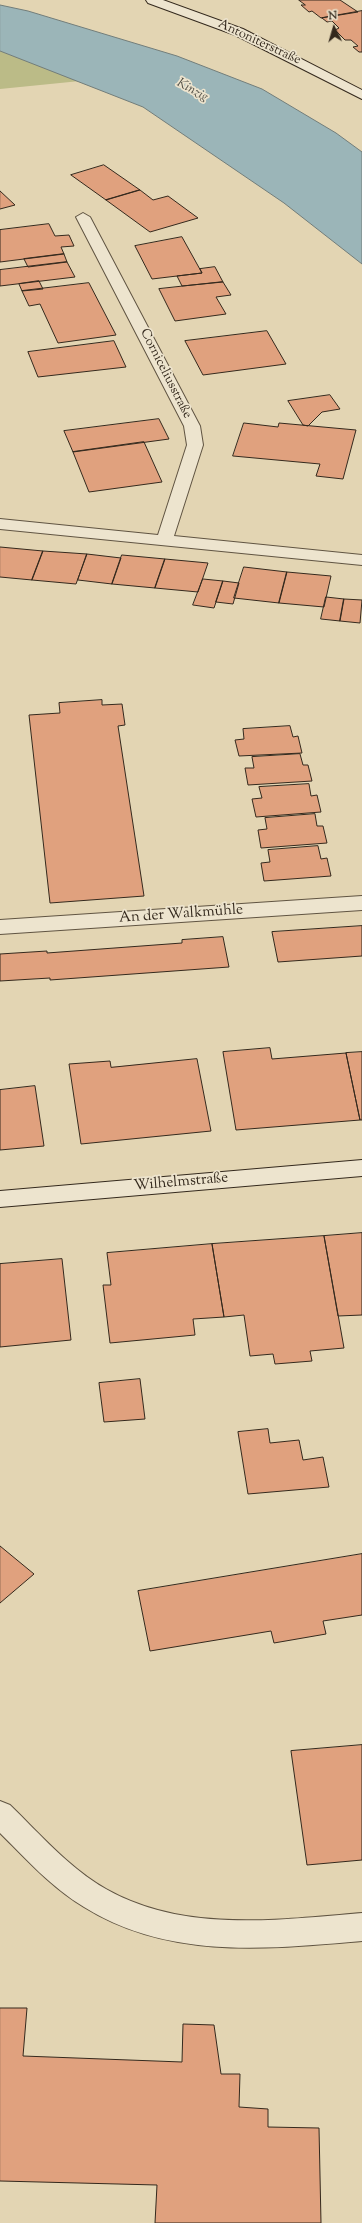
<!DOCTYPE html>
<meta charset="utf-8">
<style>
body{margin:0}
#map{position:relative;width:362px;height:2223px;overflow:hidden;background:#e3d5b3;font-family:"Sorts Mill Goudy",serif}
canvas{display:block}
.north{position:absolute;left:314px;top:8px;width:40px;height:40px;-webkit-text-stroke:3px #ede4ce;paint-order:stroke;rotate:355deg;font-size:11px;font-weight:700;line-height:16px;text-align:center;color:#34291d}
.north::after{content:'';display:block;margin:auto;width:14px;height:18px;background:#34291d;clip-path:polygon(50% 0,100% 100%,50% 72%,0 100%)}
</style>
<div id="map">
<canvas width="362" height="2223"></canvas>
<div class="north">N</div>
</div>
<script>
const c = document.querySelector('canvas').getContext('2d');
c.lineJoin = 'round';
function fill(path, color) { c.fillStyle = color; c.fill(path, 'evenodd'); }
function stroke(path, color, width, dash) { c.strokeStyle = color; c.lineWidth = width; c.lineCap = dash ? 'butt' : 'round'; c.setLineDash(dash || []); c.stroke(path); }
function write(font, color, halo, rows, align = 'center') {
  c.font = font + ' "Sorts Mill Goudy",serif'; c.lineWidth = 3.5; c.setLineDash([]); c.textBaseline = 'middle'; c.strokeStyle = halo; c.fillStyle = color; for (const [text, x, y, turn = 0] of rows) {
    c.save(); c.translate(x, y); c.rotate((+turn || 0) * Math.PI / 180); c.textAlign = isNaN(turn) ? turn : align; if (halo) c.strokeText(text, 0, 0); c.fillText(text, 0, 0); c.restore();
  }
}
fill(new Path2D(`
 M0,51L80,81L0,89Z`), '#bbbb87');
const water = new Path2D(`
 M0,5L28,11L177,56L262,89L336,133L362,152V264L284,203L143,107L0,51Z`);
fill(water, '#9bb5b8');
stroke(water, '#727d7a', 1);
const building = new Path2D(`
 M299,0H340L358,12L321,18L312,11L309,12L301,5H305Z
 M362,11V52H359L353,47L358,46L351,40H345L335,30L339,28L332,21L327,22L322,18Z
 M104,165L140,190L106,200L71,175Z
 M140,190L153,200L168,196L198,218L150,232L106,200Z
 M0,191L15,205L0,209Z
 M49,224L55,236L69,235L74,246L61,247L64,254L0,262V230Z
 M182,237L202,273L152,279L135,246Z
 M64,254L67,262L28,267L24,259Z
 M67,262L75,277L0,286V270Z
 M215,267L223,282L182,286L177,276L202,273L200,269Z
 M39,281L43,289L22,291L19,284Z
 M223,282L231,295L216,297L226,314L175,321L159,289Z
 M89,283L116,335L58,343L40,304L29,306L22,291Z
 M267,331L286,364L203,375L185,341Z
 M114,341L126,367L38,377L28,352Z
 M330,395L340,409L322,412L308,426L303,425L288,401Z
 M159,419L169,439L73,452L64,431Z
 M244,423L278,427L279,423L356,430L343,479L316,476L320,464L233,456Z
 M144,442L162,482L89,492L73,452Z
 M0,547L43,551L32,580L0,577Z
 M43,551L87,554L76,584L32,580Z
 M87,554L121,558L112,584L78,580Z
 M122,555L165,559L155,588L112,584Z
 M165,559L208,563L198,592L155,588Z
 M244,567L287,572L279,603L234,598Z
 M287,572L331,576L324,607L279,603Z
 M203,579L223,581L214,608L193,605Z
 M223,581L239,583L233,604L216,602Z
 M326,597L344,599L340,621L321,619Z
 M344,599L362,600L360,623L340,621Z
 M102,700V705L122,704L125,725L118,726L144,896L50,903L29,715L60,713L59,703Z
 M290,726L293,737L298,736L302,753L239,756L235,740L244,739L243,729Z
 M300,754L303,765H308L312,781L248,785L245,768H254L252,757Z
 M309,784L311,796L317,795L321,812L256,817L252,799L262,798L259,787Z
 M315,814L317,826H323L327,843L261,848L258,830L267,829L265,818Z
 M318,846L321,859L327,858L331,876L264,881L261,863L270,862L268,850Z
 M362,926V956L278,962L272,932Z
 M223,937L229,967L50,980V978L0,981V954L47,951V953L182,943V940Z
 M270,1048L272,1059L346,1053L360,1120L236,1130L223,1052Z
 M362,1052V1120H360L346,1053Z
 M197,1059L211,1131L81,1144L69,1064L110,1061L111,1067Z
 M35,1086L44,1146L0,1150V1090Z
 M362,1233V1315L338,1316L324,1236Z
 M324,1236L344,1348L310,1351L312,1361L275,1364L273,1354L250,1356L244,1315L224,1317L212,1244Z
 M212,1244L224,1317L193,1319L195,1335L110,1343L103,1285H111L107,1253Z
 M62,1259L71,1340L0,1347V1264Z
 M140,1379L145,1419L104,1422L99,1383Z
 M268,1429L270,1443L299,1440L303,1460L323,1457L329,1487L248,1494L238,1432Z
 M0,1546L34,1574L0,1603Z
 M362,1554V1615L323,1621L326,1634L274,1643L271,1631L150,1651L138,1591Z
 M362,1745V1860L307,1865L291,1751Z
 M0,2008H27L23,2056L182,2062L183,2024L214,2025L221,2074H240L239,2107L268,2109V2127L319,2128L321,2223H155L157,2185L0,2181Z`);
fill(building, '#e0a17e');
stroke(building, '#34291d', 1);
const street = new Path2D(`
 M83,213L90,217L200,426L203,445L174,536L362,555V565L0,529V519L158,535L187,445L184,426L76,217Z
 M362,896V910L0,934V920Z
 M0,1801L10,1805C40,1834 69,1868 106,1889C184,1933 277,1920 362,1913V1941C267,1949 169,1960 84,1907C52,1888 26,1859 0,1833Z`);
const secondary = new Path2D(`
 M146,0H163L243,29L362,90V99L235,35L148,3Z
 M362,1160V1176L0,1207V1191Z`);
stroke(street, '#605442', 2);
stroke(secondary, '#34291d', 2);
fill(street, '#ede4ce');
fill(secondary, '#ede4ce');
write('13px', '#34291d', '#ede4ce', [
 ["Antoniterstraße",259,43,25],
 ["Corniceliusstraße",165,374,63]
]);
write('italic 13px', '#4e4c44', '#ede4ce', [
 ["Kinzig",192,91,29]
]);
write('15px', '#34291d', '#ede4ce', [
 ["An der Walkmühle",181,915,-4],
 ["Wilhelmstraße",181,1183,-5]
]);
</script>
